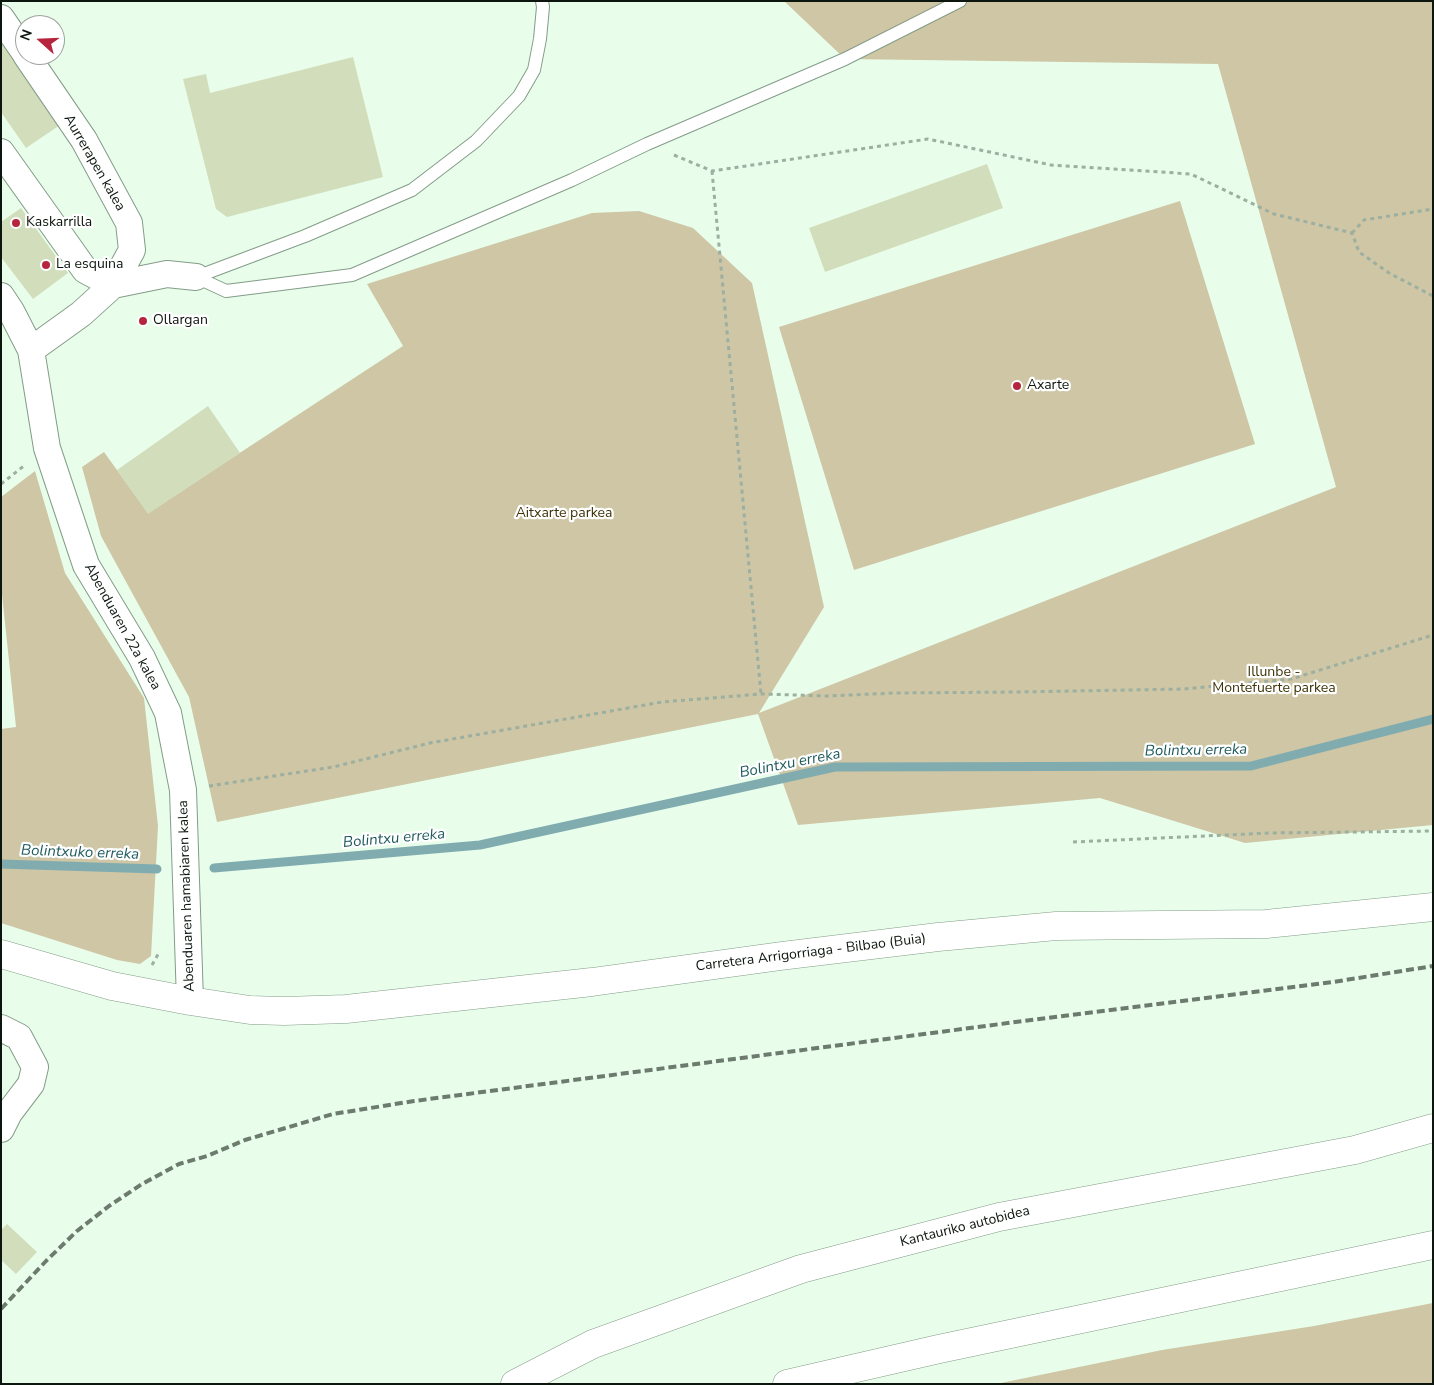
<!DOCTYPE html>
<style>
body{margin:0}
#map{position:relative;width:1434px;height:1385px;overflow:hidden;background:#e8feeb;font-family:"Nunito Sans",sans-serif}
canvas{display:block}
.frame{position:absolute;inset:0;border:2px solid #0d160e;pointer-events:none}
.north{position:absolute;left:15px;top:15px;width:50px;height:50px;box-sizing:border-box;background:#fff;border:1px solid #9ea29f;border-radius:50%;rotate:290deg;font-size:14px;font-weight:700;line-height:20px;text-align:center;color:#0d160e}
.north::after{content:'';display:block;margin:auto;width:18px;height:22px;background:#b6243e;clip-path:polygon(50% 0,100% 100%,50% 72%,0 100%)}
</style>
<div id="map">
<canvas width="1434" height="1385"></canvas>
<div class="frame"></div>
<div class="north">N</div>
</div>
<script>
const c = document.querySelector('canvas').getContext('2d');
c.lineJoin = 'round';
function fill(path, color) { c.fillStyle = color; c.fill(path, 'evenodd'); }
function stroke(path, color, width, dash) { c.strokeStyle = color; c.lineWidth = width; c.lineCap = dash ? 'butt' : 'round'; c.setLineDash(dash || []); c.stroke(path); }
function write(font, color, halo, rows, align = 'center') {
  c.font = font + ' "Nunito Sans",sans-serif'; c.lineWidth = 4.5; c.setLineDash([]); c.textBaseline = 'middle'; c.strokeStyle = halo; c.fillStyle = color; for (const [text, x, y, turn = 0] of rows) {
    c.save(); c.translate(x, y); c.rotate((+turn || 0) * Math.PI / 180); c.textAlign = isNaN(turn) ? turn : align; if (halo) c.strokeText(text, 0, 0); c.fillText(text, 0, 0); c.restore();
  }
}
fill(new Path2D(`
 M784,1H1433V825L1245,843L1100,798L798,825L758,714L217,822L189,697L101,536L82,467L104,452L148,513L403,346L367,284L592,213L639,211L693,228L752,283L824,607L759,713L1336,487L1218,64L845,59Z
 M1180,201L1255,444L854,570L779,327Z
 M35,471L65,573L144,698L158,826L151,956L140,964L117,960L1,923V729L16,727L1,585V497Z
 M1433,1303V1384H996L1162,1350L1314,1326Z`), '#cec6a5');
stroke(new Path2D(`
 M1,864L157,869
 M214,868L480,845L835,767L1251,766L1433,719`), '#81acaf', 9);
fill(new Path2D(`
 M1,41L60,125L26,148L1,112Z
 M353,57L383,177L227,217L216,209L183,79L206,74L210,93Z
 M987,164L1003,208L825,272L809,228Z
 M21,208L68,273L33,299L1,257V222Z
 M208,406L240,453L148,514L117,470Z
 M7,1224L37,1252L16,1274L1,1260V1230Z`), '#d2ddbb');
const service = new Path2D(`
 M196,277L226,291L352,275L572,180L647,144L845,59L960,1
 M196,277L305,236L412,190L476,141L519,96L534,70L540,39L543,7L542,1`);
const minor = new Path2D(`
 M1,18L25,53
 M26,55L84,140L129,223L132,250L113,285L81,314L31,350
 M1,152L85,270L113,285
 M113,285L167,274L196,277
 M1,296L11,311L31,350L47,448L86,565L142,658L168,713L183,790L190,1001
 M1,1028L19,1037L35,1067L31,1084L9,1113L1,1129`);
const tertiary = new Path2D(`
 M1,954L112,986L190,1001L250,1010L284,1011L346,1009L592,982L781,956L938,937L1056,926L1266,924L1433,907`);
const motorway = new Path2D(`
 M515,1384L593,1344L801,1269L999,1217L1355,1150L1433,1128
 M787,1384L939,1349L1433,1245`);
stroke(service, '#839c87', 14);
stroke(minor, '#839c87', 28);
stroke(tertiary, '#839c87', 29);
stroke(motorway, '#839c87', 29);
stroke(new Path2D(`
 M674,155L712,171L928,139L1051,165L1191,174L1274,214L1352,233L1359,252L1389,273L1433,296
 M712,171L761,694
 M1352,233L1364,220L1433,209
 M1,484L25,465
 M209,786L333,767L430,743L662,702L761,694L828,696L895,693L1017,692L1184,689L1291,679L1433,635
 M1073,842L1270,833L1433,831
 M152,965L160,951`), '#9dafa0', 3, [4, 4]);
stroke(service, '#fff', 12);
stroke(minor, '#fff', 26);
stroke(tertiary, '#fff', 28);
stroke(motorway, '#fff', 28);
stroke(new Path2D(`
 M1,1309L47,1260L77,1231L109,1206L142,1184L179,1164L207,1156L245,1140L333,1114L414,1101L1031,1020L1333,982L1433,966`), '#6c7b6e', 4, [8, 4]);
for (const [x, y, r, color] of [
 [16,223,5,"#b6243e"],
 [46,265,5,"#b6243e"],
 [143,321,5,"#b6243e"],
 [1017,386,5,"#b6243e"]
]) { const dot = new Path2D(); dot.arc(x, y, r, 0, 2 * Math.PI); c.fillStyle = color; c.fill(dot); stroke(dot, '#fff', 2); }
write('14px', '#0d160e', '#fff', [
 ["Aurrerapen kalea",94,163,60],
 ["Abenduaren 22a kalea",122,627,61],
 ["Abenduaren hamabiaren kalea",187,896,-92],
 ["Carretera Arrigorriaga - Bilbao (Buia)",811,953,-7],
 ["Kantauriko autobidea",965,1227,-14]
]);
write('14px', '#0d160e', '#fff', [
 ["Kaskarrilla",26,223],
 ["La esquina",56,265],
 ["Ollargan",153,321],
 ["Axarte",1027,386]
], 'left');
write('14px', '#3e3408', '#fff', [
 ["Aitxarte parkea",564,514],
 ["Illunbe -",1274,673],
 ["Montefuerte parkea",1274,689]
]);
write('italic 15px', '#1e5a5e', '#fff', [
 ["Bolintxu erreka",1196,751,-1],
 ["Bolintxu erreka",790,764,-11],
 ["Bolintxu erreka",394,839,-5],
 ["Bolintxuko erreka",80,853,2]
]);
</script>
